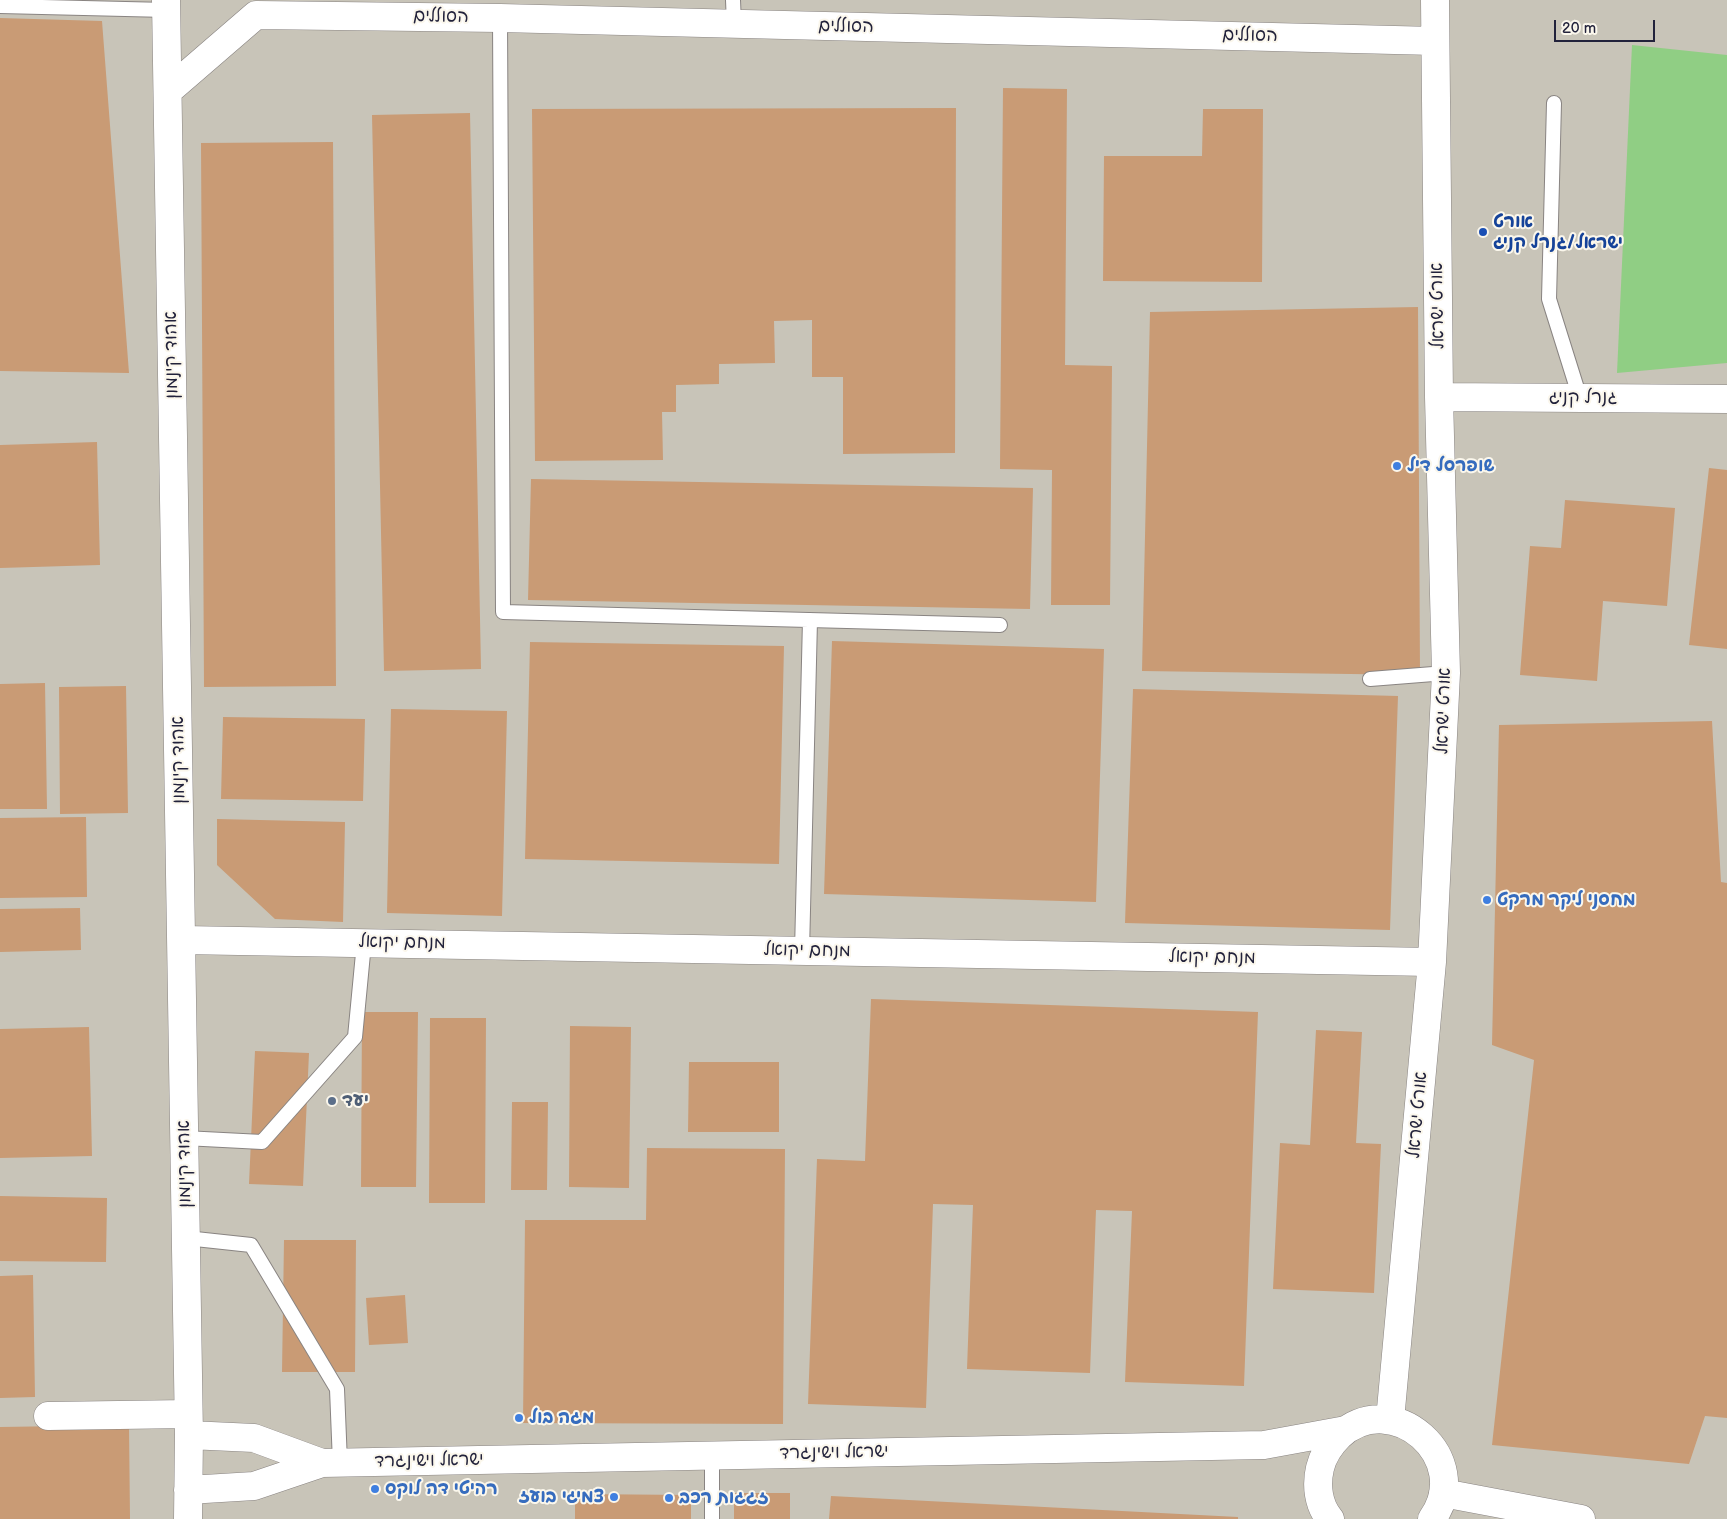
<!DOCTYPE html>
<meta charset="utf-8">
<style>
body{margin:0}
#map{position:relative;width:1727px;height:1519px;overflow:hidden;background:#f0e6ca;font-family:"Balsamiq Sans",sans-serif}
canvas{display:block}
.scale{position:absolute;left:1554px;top:20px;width:101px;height:22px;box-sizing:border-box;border:2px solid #22223b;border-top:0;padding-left:6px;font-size:15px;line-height:18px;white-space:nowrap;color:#22223b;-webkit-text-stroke:4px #fbf7ec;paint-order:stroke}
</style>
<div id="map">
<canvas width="1727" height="1519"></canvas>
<div class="scale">20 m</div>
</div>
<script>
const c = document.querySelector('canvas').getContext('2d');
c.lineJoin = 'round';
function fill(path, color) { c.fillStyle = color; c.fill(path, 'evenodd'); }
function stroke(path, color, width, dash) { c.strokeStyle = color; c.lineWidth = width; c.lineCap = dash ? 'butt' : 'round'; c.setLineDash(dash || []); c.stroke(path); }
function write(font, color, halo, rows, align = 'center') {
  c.font = font + ' "Balsamiq Sans","Playpen Sans Hebrew",sans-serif'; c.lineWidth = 4; c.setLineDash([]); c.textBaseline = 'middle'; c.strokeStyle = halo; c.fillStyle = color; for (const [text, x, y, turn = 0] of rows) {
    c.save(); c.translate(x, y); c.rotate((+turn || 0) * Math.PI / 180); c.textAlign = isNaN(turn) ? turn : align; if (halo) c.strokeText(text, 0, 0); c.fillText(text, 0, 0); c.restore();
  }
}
fill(new Path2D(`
 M0,0H1727V1519H0Z`), '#c8c4b8');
fill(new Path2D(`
 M1632,45L1727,55V363L1617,373Z`), '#90ce84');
fill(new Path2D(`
 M0,18L102,21L129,373L0,371Z
 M1003,88L1067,89L1065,365L1112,366L1110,605H1051L1052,470L1000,469Z
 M956,108L955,453L843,454V377H812V320L774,321L775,363L719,364V384L676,385V412H662L663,460L535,461L532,109Z
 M1203,109H1263L1262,282L1103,281L1104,156H1202Z
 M470,113L481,669L384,671L372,115Z
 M333,142L336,686L204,687L201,143Z
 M1418,307L1420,675L1142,671L1150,312Z
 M97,442L100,565L0,568V445Z
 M1709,468L1727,470V649L1689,645Z
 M531,479L1033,488L1030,609L528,600Z
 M1565,500L1675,508L1667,606L1603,601L1597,681L1520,675L1530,546L1561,548Z
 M832,641L1104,649L1096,902L824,894Z
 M530,642L784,646L779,864L525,859Z
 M45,683L47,809H0V684Z
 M126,686L128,813L60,814L59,687Z
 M1133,689L1398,696L1390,930L1125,923Z
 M391,709L507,711L502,916L387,913Z
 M223,717L365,719L363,801L221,799Z
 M1712,721L1721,882L1727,883V1418L1705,1416L1689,1464L1492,1445L1534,1060L1492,1045L1499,725Z
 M86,817L87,897L0,898V818Z
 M217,819L345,822L343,922L275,919L217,865Z
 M80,908L81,950L0,952V909Z
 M871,999L1258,1012L1244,1386L1125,1382L1132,1211L1096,1210L1090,1373L967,1369L973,1205L933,1204L926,1408L808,1404L817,1159L865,1161Z
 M362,1012H418L416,1187H361Z
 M430,1018H486L485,1203H429Z
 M570,1026L631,1027L629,1188L569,1187Z
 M89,1027L92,1156L0,1158V1029Z
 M1316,1030L1362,1032L1356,1143L1381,1144L1374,1293L1273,1289L1280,1143L1310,1145Z
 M255,1051L309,1053L303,1186L249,1184Z
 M689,1062H779V1132H688Z
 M512,1102H548L547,1190H511Z
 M647,1148L785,1149L783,1424L523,1423L525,1220H646Z
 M0,1196L107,1198L106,1262L0,1261Z
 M284,1240H356L355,1372H282Z
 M33,1275L35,1397L0,1398V1276Z
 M405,1295L408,1343L369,1345L366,1298Z
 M129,1425L130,1519H0V1427Z
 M734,1493H790V1519H734Z
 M575,1494L691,1495V1519H575Z
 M831,1496L1238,1517V1519H829Z`), '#c99b75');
const service = new Path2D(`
 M733,0L734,24
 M0,6L167,10
 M500,18L503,612L1000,625
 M1554,103L1549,299L1580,398
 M1370,679L1446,673
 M802,951L810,620
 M184,1138L262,1142L355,1037L364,943
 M186,1238L251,1245L337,1389L340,1463
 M712,1519V1456`);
const minor = new Path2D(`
 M166,0L189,1435L188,1519
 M168,91L256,15L500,18L1435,41
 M1439,397L1727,399
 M182,940L1432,962
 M48,1416L188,1414
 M1390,1420L1432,962L1446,673L1439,397L1435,0
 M189,1435L254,1438L322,1463
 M188,1490L254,1486L322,1463L1264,1445L1346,1430
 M1443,1493L1581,1519
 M1330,1519C1318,1505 1316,1485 1320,1468C1323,1455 1330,1445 1339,1436C1393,1386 1475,1459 1432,1519`);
stroke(service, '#898482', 16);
stroke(minor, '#898482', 29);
stroke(service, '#fff', 14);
stroke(minor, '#fff', 28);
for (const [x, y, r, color] of [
 [1483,232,5,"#1a4fb4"],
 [1397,466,5,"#3f7fe0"],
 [1487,900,5,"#3f7fe0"],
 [332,1101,5,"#5c6f8a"],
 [519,1418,5,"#3f7fe0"],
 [375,1489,5,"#3f7fe0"],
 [614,1497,5,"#3f7fe0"],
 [669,1498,5,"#3f7fe0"]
]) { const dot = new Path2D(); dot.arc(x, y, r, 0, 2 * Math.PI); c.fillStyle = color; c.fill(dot); stroke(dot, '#fbf7ec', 2); }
write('18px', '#22223b', '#fbf7ec', [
 ["הסוללים",441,17,1],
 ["הסוללים",846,27,1],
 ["הסוללים",1250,36,1],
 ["אורט ישראל",1438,306,-91],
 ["אהוד קינמון",172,355,-91],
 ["גנרל קניג",1583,398],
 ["אורט ישראל",1444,711,-88],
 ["אהוד קינמון",179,760,-91],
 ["מנחם יקואל",402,943,1],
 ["מנחם יקואל",807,951,1],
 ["מנחם יקואל",1212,958,1],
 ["אורט ישראל",1418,1115,-85],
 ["אהוד קינמון",185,1164,-91],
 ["ישראל וישינגרד",834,1453,-1],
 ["ישראל וישינגרד",429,1461,-1]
]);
write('bold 18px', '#164399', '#fbf7ec', [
 ["אורט",1493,222],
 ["ישראל/גנרל קניג",1493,243]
], 'left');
write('bold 18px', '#366cbe', '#fbf7ec', [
 ["שופרסל דיל",1407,466],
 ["מחסני ליקר מרקט",1497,900],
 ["מגה בול",529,1418],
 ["רהיטי דה לוקס",385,1489],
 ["צמיגי בועז",604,1497,"right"],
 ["זגגות רכב",679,1498]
], 'left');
write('bold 18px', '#4e5e75', '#fbf7ec', [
 ["יעד",342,1101]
], 'left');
</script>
